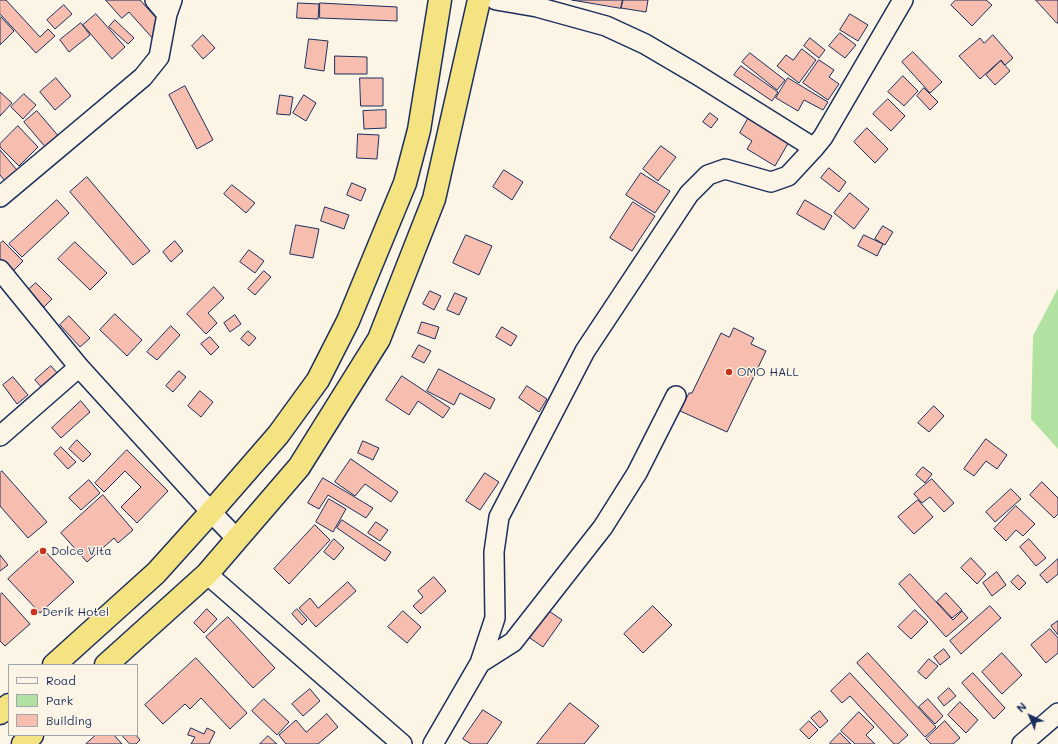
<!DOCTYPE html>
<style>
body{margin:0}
#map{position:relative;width:1058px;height:744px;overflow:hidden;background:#fcf5e5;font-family:Mali,sans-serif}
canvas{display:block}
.legend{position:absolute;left:8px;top:664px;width:130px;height:72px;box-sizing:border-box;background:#fcf5e5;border:1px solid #a2a6af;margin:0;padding:5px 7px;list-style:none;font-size:12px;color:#1b2f5e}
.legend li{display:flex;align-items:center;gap:8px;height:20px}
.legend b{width:20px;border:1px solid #a2a6af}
.north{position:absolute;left:1010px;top:696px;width:40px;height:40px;-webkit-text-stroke:3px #fcf5e5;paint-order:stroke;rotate:316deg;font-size:11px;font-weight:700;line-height:16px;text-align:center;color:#1b2f5e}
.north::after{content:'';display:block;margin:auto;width:14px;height:18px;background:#1b2f5e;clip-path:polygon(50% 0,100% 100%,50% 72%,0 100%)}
</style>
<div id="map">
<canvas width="1058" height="744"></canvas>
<ul class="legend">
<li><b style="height:5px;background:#fcf5e5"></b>Road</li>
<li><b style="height:11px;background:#b2e2a1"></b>Park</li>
<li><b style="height:11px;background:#f7bdaf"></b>Building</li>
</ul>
<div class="north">N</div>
</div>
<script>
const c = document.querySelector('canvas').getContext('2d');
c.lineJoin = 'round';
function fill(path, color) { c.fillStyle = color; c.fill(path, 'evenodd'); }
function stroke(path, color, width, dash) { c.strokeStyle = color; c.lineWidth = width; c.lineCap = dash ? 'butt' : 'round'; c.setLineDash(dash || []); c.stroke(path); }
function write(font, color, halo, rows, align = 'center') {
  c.font = font + ' Mali,sans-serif'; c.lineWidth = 3; c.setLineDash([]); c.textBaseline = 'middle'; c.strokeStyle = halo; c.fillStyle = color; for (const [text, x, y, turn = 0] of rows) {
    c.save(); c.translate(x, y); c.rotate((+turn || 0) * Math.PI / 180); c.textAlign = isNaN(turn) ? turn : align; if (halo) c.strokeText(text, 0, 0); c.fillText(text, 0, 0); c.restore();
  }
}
fill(new Path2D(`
 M1058,288V449L1031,419L1033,336Z`), '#b2e2a1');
const building = new Path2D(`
 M0,0H6L40,37L48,29L55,36L36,53L0,14Z
 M106,0H140L167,30L155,41L129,12L122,18Z
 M572,0H623L621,8Z
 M623,0H648L646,12L621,8Z
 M956,0H986L992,5L972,26L951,5Z
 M1036,0H1058V23H1057Z
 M298,3L319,4L318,19L297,18Z
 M320,3L397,7V21L320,18Z
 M64,5L72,14L55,29L47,20Z
 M96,14L125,47L112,59L83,25Z
 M850,14L868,25L858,41L840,30Z
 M1,17L14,31L0,45V18Z
 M115,20L134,38L128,44L109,27Z
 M81,23L90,35L69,52L60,40Z
 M840,33L856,45L845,58L829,46Z
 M203,35L215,48L203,59L192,46Z
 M993,35L1013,58L1005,65L1001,60L980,79L959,56L980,38L984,43Z
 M810,38L825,50L819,58L804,46Z
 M309,39L328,41L324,71L305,68Z
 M802,49L816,60L799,83L777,66L786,55L793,60Z
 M913,52L942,82L930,93L902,62Z
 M750,53L785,80L777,90L742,62Z
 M335,56L367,57V74H335Z
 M819,60L834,70L829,77L839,84L828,100L803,83Z
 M1001,61L1010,71L995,85L986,75Z
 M741,66L778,92L772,101L734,75Z
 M903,76L918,91L904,106L888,92Z
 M56,78L71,96L55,110L40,92Z
 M360,78H383V106H361Z
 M788,78L828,102L823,110L804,100L798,111L776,98Z
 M185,86L213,140L197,149L169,95Z
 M924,88L938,102L930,110L917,96Z
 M0,92L12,103L0,116Z
 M24,94L36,105L23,119L11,107Z
 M280,95L293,97L290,115L277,114Z
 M304,95L316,103L306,121L293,113Z
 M888,99L905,116L891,131L873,114Z
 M386,110V128L364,129L363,111Z
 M37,111L61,139L48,150L24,122Z
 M710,113L718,119L711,128L703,122Z
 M749,117L790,140L775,166L747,149L752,141L740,133Z
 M18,126L38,147L19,166L0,147V144Z
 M867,128L888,149L875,163L854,142Z
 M358,134L379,135L377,159L357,158Z
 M661,146L676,157L658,181L643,169Z
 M0,150L22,176L10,187L0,175Z
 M829,168L846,182L839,192L821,178Z
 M504,170L523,182L512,200L493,187Z
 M641,173L670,191L655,213L626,195Z
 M87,177L150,251L133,265L70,192Z
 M352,183L366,189L361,201L347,195Z
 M232,185L255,203L246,213L224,194Z
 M850,193L869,209L854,229L834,213Z
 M57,200L69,213L22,257L9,244Z
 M805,200L832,216L824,230L797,214Z
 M633,202L655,216L632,251L610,238Z
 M325,207L349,215L344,229L321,221Z
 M296,225L319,229L313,258L290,254Z
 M883,226L893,232L885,245L875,239Z
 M466,235L492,246L479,275L453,263Z
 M864,235L883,244L877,256L858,246Z
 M3,241L23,261L13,271L0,259V244Z
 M175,241L183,251L171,262L163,252Z
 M75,242L107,273L90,290L58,259Z
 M249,250L264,261L255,273L240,262Z
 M264,271L271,277L255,295L248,289Z
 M36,283L52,299L44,307L28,290Z
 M214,287L224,298L208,313L217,323L206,334L187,314Z
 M430,291L441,296L434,310L423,304Z
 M455,293L467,298L459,315L447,310Z
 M115,314L142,340L127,356L100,330Z
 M235,315L241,324L230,332L224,323Z
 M69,316L90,338L80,347L60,325Z
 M422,322L439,327L435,339L418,333Z
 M171,326L180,335L157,360L147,352Z
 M502,327L517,336L511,346L496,337Z
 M734,328L754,338L751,344L766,351L727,432L680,411L689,393H692L721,333L729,337Z
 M248,331L256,338L249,346L241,339Z
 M210,337L219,347L211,355L201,344Z
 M419,345L431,351L424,363L412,357Z
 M51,366L60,376L44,390L35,380Z
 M439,369L495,399L490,409L460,393L454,405L427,391Z
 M179,371L186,377L173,392L166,386Z
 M402,376L450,408L443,418L418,401L409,415L386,400Z
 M13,377L28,395L17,404L3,385Z
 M527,386L547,399L539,412L519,398Z
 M200,391L213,402L201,417L188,406Z
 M81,401L90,412L61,438L52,428Z
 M934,406L944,416L929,432L918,423Z
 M986,439L1007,455L997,469L986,461L974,476L964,469Z
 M77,440L91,454L83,462L69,449Z
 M363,441L379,448L373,460L358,453Z
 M61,447L76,462L68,469L54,454Z
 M127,450L168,491L137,523L121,507L141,487L125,471L104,492L95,483Z
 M351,459L398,492L391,502L365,484L355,496L335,482Z
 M923,467L932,474L925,483L916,475Z
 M2,471L47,522L28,538L0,506V473Z
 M485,473L499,482L480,510L466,501Z
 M323,478L373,508L366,518L328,495L319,509L308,503Z
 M932,479L954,503L944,512L930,497L922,503L914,494Z
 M89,480L100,493L81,510L69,498Z
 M1042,482L1058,498V514L1054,518L1030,495Z
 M1011,489L1021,499L995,522L986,512Z
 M103,495L133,530L118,543L114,538L87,562L61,533Z
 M329,499L346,509L333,532L316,522Z
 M918,500L933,517L914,534L898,517Z
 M1016,506L1035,524L1023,536L1016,530L1006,541L994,529Z
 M342,520L391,552L385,561L337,528Z
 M376,522L388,530L380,541L368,533Z
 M315,525L330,540L289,584L274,569Z
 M334,539L344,548L334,560L324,552Z
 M1029,539L1046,558L1036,566L1020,547Z
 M42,548L74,582L40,613L8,579Z
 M0,555L8,565L0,571Z
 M971,558L986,574L977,584L961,568Z
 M1058,559V574L1047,583L1040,575Z
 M997,572L1006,585L992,596L983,583Z
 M910,574L953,620L962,611L968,618L946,637L899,584Z
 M1018,575L1026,583L1019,590L1011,582Z
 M434,577L446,591L421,614L413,606L423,597L418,591Z
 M348,582L356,591L316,627L299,608L310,598L318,608Z
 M2,593L30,624L5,646L0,641V595Z
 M946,593L962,610L952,618L937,602Z
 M653,606L672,625L643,653L624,634Z
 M990,606L1001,618L961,654L950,641Z
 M207,609L217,619L204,633L194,623Z
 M297,609L307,620L302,625L292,614Z
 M546,609L562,620L543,647L527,636Z
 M915,610L928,622L911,639L898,627Z
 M403,611L421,627L407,643L388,627Z
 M228,617L275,668L253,688L206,637Z
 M1058,621V635L1051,626Z
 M1050,629L1058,638V653L1046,663L1031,645Z
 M944,649L950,657L940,665L934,657Z
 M868,653L936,727L925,737L857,663Z
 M1002,653L1022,675L1002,694L982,672Z
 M196,658L247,713L230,729L201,698L190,709L185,704L163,724L145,705Z
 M929,659L938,666L926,679L918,672Z
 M850,673L908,735L898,744H894L850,696L842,703L831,691Z
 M973,673L1005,708L994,719L962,683Z
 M949,688L956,696L944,706L938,698Z
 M310,689L320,701L303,716L292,704Z
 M264,699L289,722L277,735L252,711Z
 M928,699L943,716L935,724L919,707Z
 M960,702L978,720L966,733L948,715Z
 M570,703L599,726L584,744H537Z
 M483,710L502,722L487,744H471L463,739Z
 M820,711L828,721L820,728L811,718Z
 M859,712L874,727L866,735L875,744H855L841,731Z
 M327,714L338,727L318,744H286L279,735L296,720L306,732Z
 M809,721L818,730L809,739L800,730Z
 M945,721L960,738L953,744H931L926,739Z
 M191,728L204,734L207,728L215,732L209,744H191L195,737L188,735Z
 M840,733L851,744H830V743Z
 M96,735H114L122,744H86Z
 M122,735H136L140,740L136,744H130Z
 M268,736L277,744H260Z`);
fill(building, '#f7bdaf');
stroke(building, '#1b2f5e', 1);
const minor = new Path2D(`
 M155,0L167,14
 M496,0L537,7L606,26L645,44L696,74L814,148
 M0,197L143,77L159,57L167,14L172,0
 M0,270L79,367L211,512L237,539
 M0,436L79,367
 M207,574L402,744
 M480,663L513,642L603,527L637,473L676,396
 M433,744L480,663L495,618L494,552L499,517L585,351L689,194L708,175L725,169L771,182L788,176L814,148L823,137L903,0
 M1022,744L1058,713`);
const highway = new Path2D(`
 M54,665L156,573L211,512L278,435L318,380L348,321L405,183L419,130L440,0
 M106,665L207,574L299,467L379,339L434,199L479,0
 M0,713L9,705
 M23,744L32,735`);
stroke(minor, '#1b2f5e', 22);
stroke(highway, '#1b2f5e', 25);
stroke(minor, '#fcf5e5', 19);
stroke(highway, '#f5e382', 22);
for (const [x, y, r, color] of [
 [729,372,4,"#c8321e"],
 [43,551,4,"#c8321e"],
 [34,612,4,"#c8321e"]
]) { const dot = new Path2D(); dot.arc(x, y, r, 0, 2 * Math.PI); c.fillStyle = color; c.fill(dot); stroke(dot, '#fcf5e5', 1.5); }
write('12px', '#1b2f5e', '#fcf5e5', [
 ["OMO HALL",737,372],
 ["Dolce Vita",51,551],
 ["Derik Hotel",42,612]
], 'left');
</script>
